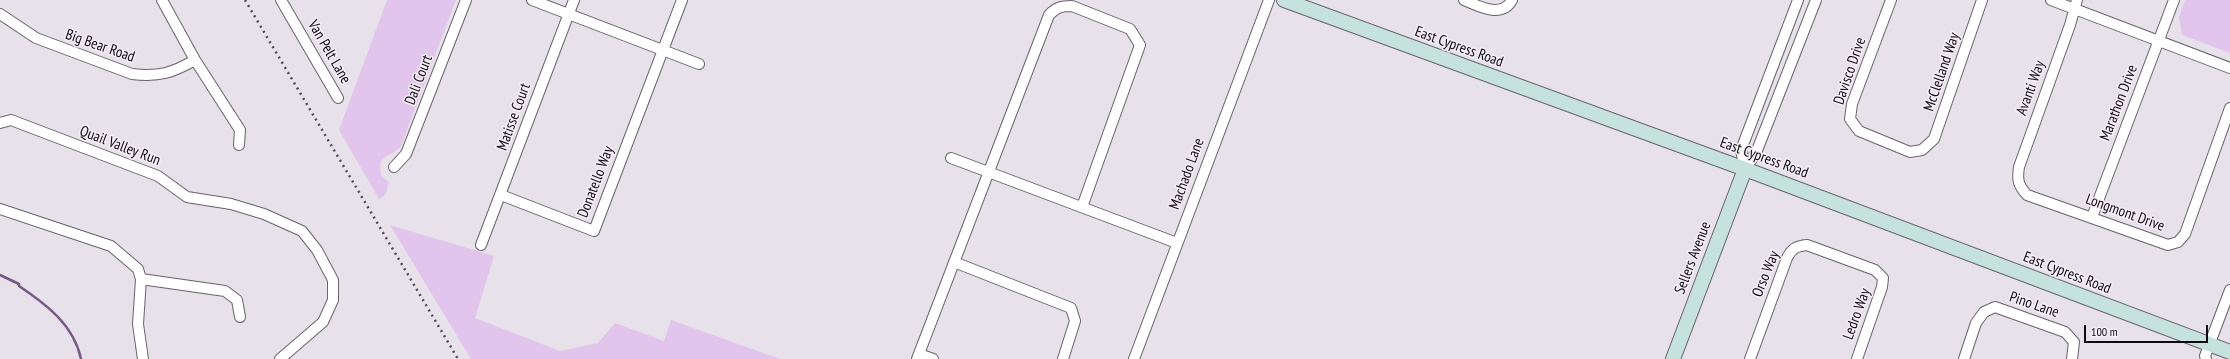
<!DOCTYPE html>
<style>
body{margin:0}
#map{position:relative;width:2230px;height:359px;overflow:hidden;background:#e7e1ea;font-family:"PT Sans Narrow",sans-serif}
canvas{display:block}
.scale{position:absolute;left:2084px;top:325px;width:124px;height:18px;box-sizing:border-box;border:2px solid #0d0b0e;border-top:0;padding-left:5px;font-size:12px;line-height:14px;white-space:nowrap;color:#0d0b0e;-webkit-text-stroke:3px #f5eef7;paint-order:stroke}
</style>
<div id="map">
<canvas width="2230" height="359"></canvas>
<div class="scale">100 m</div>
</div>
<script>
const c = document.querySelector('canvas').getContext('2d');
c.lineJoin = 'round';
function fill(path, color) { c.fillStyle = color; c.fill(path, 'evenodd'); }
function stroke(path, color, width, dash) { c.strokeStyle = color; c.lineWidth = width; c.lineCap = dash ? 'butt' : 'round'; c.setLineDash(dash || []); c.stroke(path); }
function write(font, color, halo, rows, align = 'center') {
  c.font = font + ' "PT Sans Narrow",sans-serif'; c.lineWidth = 3; c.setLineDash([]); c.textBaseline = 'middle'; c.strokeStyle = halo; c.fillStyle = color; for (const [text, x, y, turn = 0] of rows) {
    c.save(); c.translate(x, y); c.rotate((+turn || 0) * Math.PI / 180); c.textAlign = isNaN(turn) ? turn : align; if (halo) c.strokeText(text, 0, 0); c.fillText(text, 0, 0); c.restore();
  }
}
fill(new Path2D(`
 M387,0H456L401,146C394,156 379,154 380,169C381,176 384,179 389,182L385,195L379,199L339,130Z
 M2185,0H2230V53L2182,35L2179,17Z
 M390,225L494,256L475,318L560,351L598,343L615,323L664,341L671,320L780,359H471Z`), '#e2c5ec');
stroke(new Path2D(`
 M0,275L19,284V286C46,304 74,325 81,359`), '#785884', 2.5);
const street = new Path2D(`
 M162,0L195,60L240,130L239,145
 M281,0L338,98
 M532,0L699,64
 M1464,0C1478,6 1502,19 1512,0
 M1891,0L1852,104L1850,119L1859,131L1910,152L1922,150L1934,139L1982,0
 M2051,0L2230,68
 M2077,0L2070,25L2019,167C2017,180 2018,185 2027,195L2168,245L2178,242L2185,234L2230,108
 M0,14L36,38L132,74C160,77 172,73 195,60
 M0,123L11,120L158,176L187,197L231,204L264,214L302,231L317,250L333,280V300L323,322L280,359
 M951,158L1177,243
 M394,167L406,154L466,0
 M1745,169L1756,153L1816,0
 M1745,169L1741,150L1798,0
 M501,195L594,231L682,0
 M0,209L111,246L138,269L141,279L138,324L143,359
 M2092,217L2174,0
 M481,245L574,0
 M954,262L1071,308L1075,321L1063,359
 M141,279L225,291L237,300L240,317
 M919,354L933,359
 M917,359L1049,15C1056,7 1062,6 1072,6L1130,29L1140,45L1082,207
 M1134,359L1269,0
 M1750,359L1787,258C1792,248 1797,246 1807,245L1875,270L1883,278L1882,287L1857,359
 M1964,359L1976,323L1984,312L1995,307L2065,332L2074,342L2072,359
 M2206,359L2205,356L2230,290`);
const secondary = new Path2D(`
 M1284,0L1745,169L2230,352
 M1673,359L1745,169`);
stroke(street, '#69636b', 12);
stroke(secondary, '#69636b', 16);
stroke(street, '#fff', 10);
stroke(secondary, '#c5e2dc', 14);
stroke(new Path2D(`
 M245,0L458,359`), '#514e52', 2.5, [2, 4]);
write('15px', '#0d0b0e', '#f5eef7', [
 ["Big Bear Road",100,46,19],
 ["East Cypress Road",1459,47,20],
 ["Van Pelt Lane",329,52,60],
 ["Davisco Drive",1850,71,-71],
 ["McClelland Way",1942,72,-71],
 ["Dali Court",419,80,-69],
 ["Avanti Way",2031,88,-70],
 ["Marathon Drive",2119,103,-69],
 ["Matisse Court",514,117,-70],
 ["Quail Valley Run",120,146,21],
 ["East Cypress Road",1764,158,20],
 ["Machado Lane",1187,174,-70],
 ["Donatello Way",596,182,-69],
 ["Longmont Drive",2125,213,20],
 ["Sellers Avenue",1693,258,-69],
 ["East Cypress Road",2067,273,21],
 ["Orso Way",1766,274,-68],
 ["Pino Lane",2034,305,19],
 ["Ledro Way",1857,314,-70]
]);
</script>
